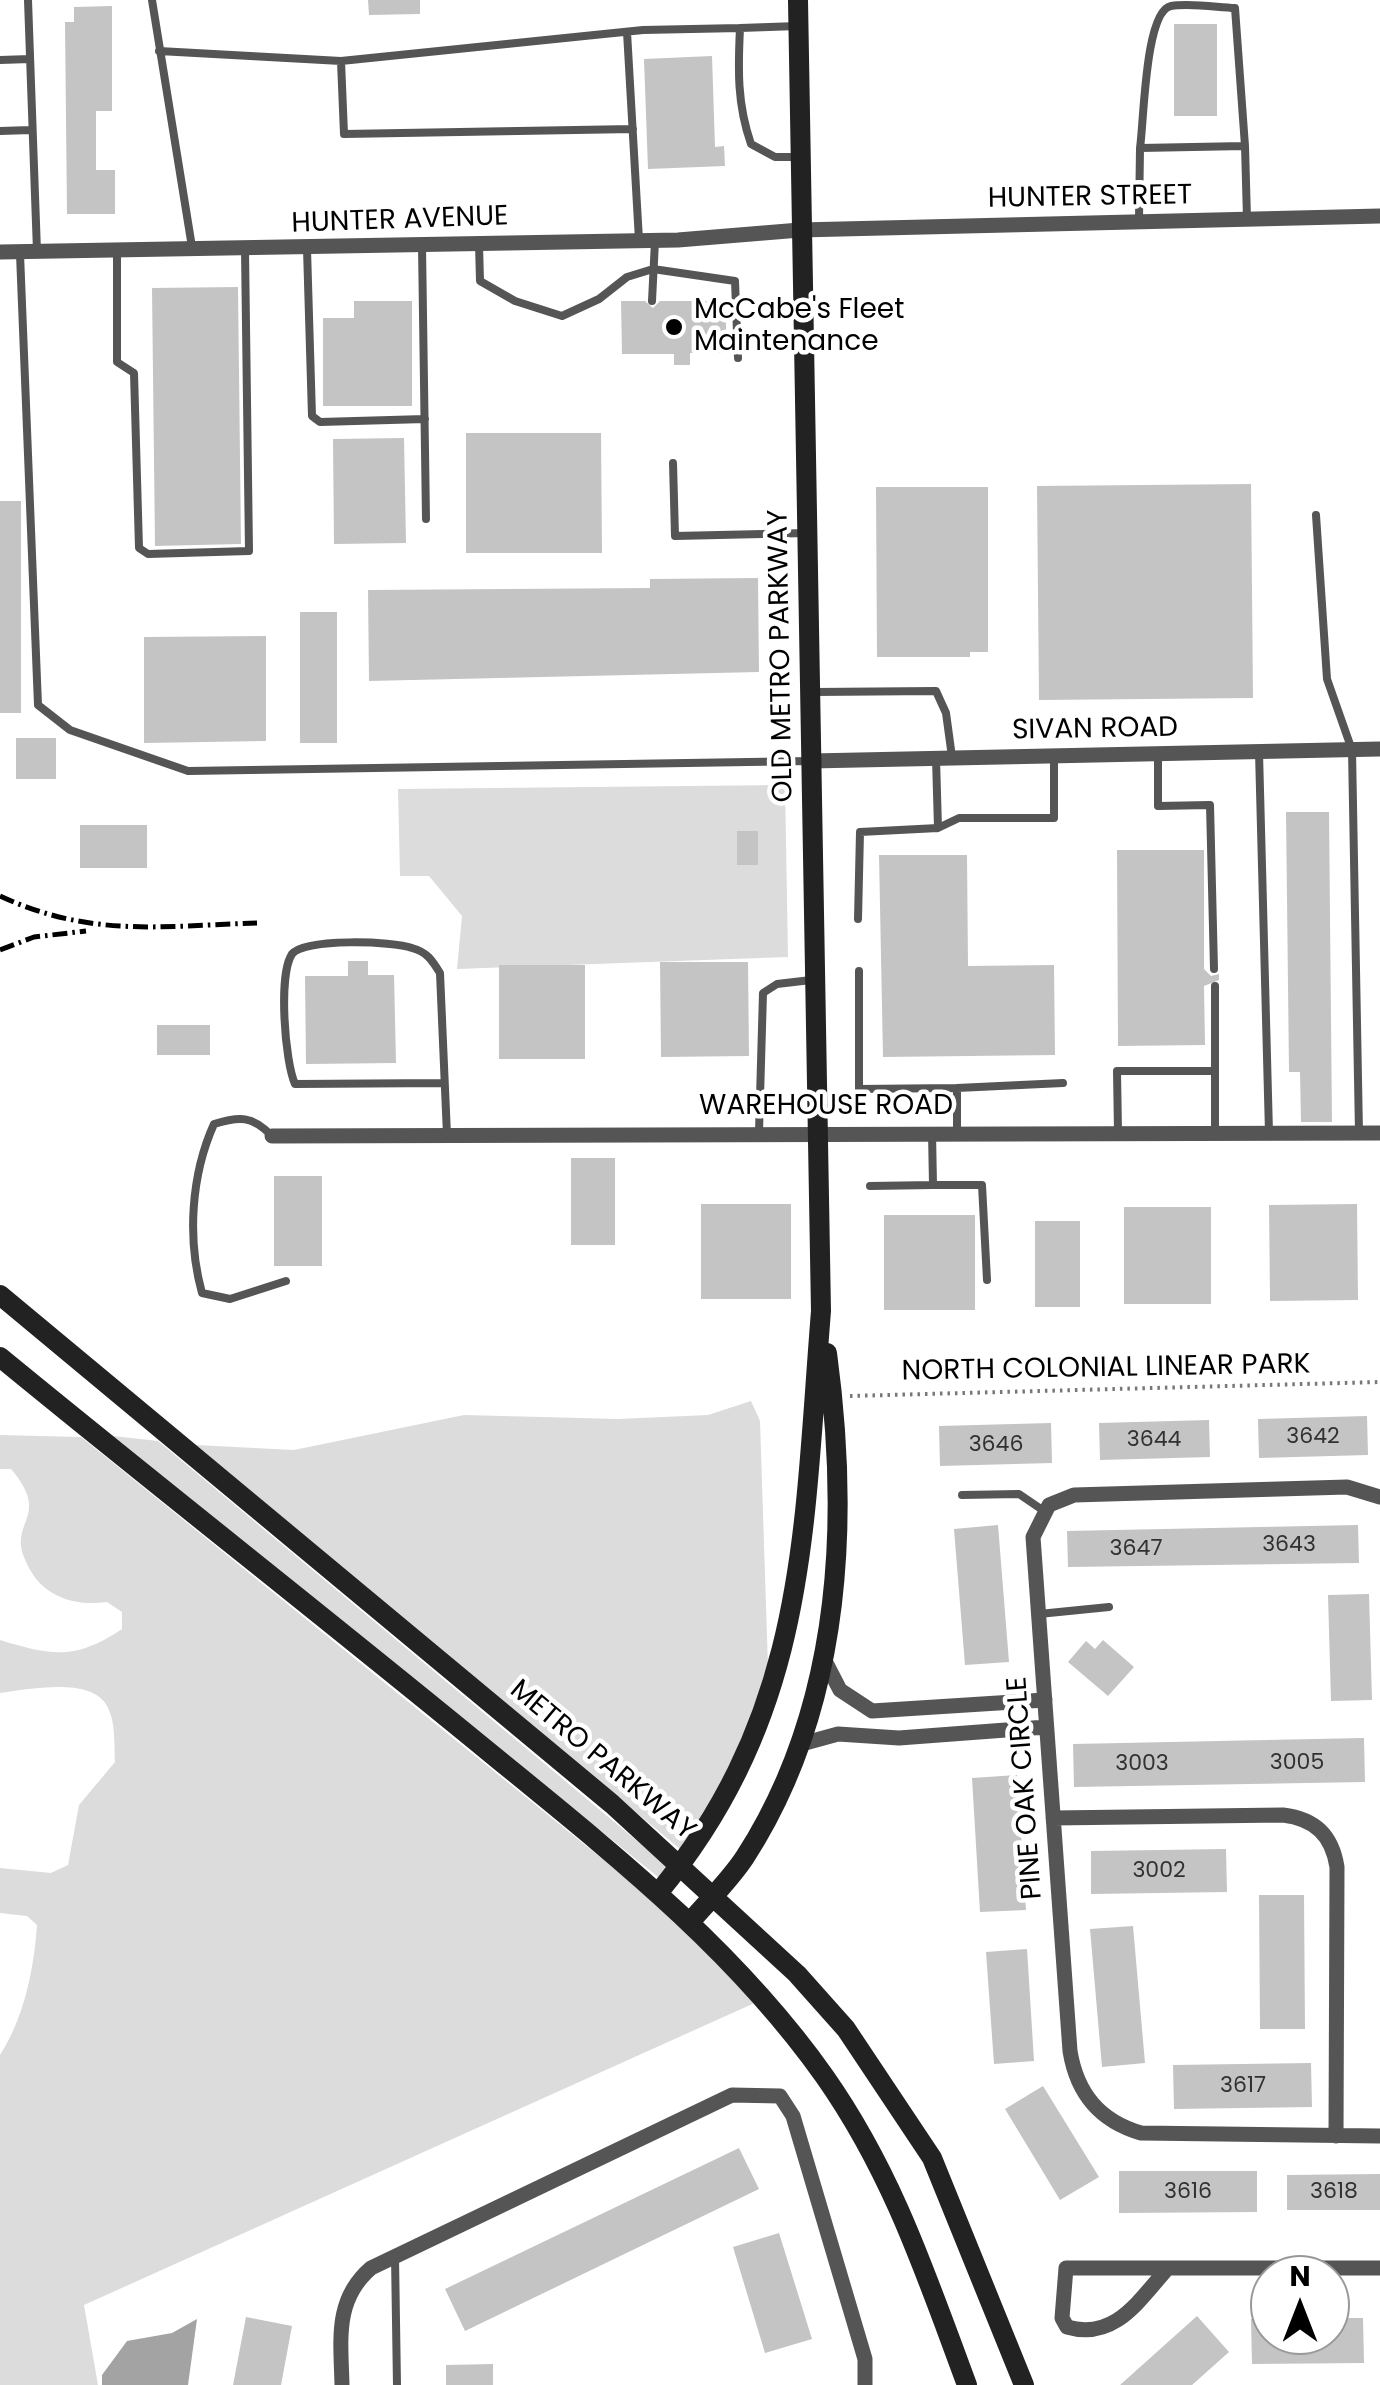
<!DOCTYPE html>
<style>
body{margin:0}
#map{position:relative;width:1380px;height:2385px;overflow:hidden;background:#fff;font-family:Poppins,sans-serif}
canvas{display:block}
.north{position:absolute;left:1250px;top:2255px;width:100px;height:100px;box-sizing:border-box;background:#fff;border:2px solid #999;border-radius:50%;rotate:0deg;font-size:28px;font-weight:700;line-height:40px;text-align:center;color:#000}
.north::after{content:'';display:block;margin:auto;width:35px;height:45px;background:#000;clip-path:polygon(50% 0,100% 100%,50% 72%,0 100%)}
</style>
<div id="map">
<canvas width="1380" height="2385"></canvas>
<div class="north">N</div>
</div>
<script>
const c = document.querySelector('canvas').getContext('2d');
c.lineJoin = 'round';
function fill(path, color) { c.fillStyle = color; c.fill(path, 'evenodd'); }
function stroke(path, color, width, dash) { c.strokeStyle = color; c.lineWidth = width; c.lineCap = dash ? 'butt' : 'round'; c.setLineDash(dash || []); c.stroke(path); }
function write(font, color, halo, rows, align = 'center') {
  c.font = font + ' Poppins,sans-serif'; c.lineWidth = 9; c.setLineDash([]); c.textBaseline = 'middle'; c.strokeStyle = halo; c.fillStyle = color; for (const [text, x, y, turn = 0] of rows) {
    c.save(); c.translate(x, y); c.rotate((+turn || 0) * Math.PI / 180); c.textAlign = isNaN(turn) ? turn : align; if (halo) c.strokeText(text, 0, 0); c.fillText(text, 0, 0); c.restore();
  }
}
fill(new Path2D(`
 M785,785L788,957L457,969L462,916L429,876H400L398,789Z
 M751,1401L760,1421L768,1667L734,1764L680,1849L196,1445L294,1450L464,1415L618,1419L708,1415Z
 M0,1435L81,1437L653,1900L759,2001L84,2305L98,2385H0V2055C24,2018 34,1969 37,1925L27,1916L0,1913V1868L51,1873L68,1865L79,1805L115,1762C114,1744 116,1722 107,1706C91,1676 27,1690 0,1693V1640C52,1656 76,1660 122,1629V1612L107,1602C71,1607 38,1595 24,1557C10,1521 51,1516 11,1469H0Z
 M113,1436L158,1441L667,1866L658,1877Z`), '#dcdcdc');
fill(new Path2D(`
 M197,2319L188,2385H102V2375L127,2341L172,2333Z`), '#a3a3a3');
fill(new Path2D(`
 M368,0H420V14L369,15Z
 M112,6V111H96V170H115V214H67L65,22H74V7Z
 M1174,24H1217V116H1174Z
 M712,56L715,147L724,146L725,166L648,169L644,59Z
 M238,287L241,544L155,546L152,288Z
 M354,301H412V406H323V318H354Z
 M621,301H645L653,308L660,301H726V353H690V365H674V354H622Z
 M466,433H601L602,553H466Z
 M404,438L406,543L334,544L333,439Z
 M1251,484L1253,698L1039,700L1037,486Z
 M876,487H988V652H970V657H877Z
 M0,501H21V713H0Z
 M758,578L759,672L369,681L368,590L650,588V579Z
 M300,612H337V743H300Z
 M266,636V741L144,743V637Z
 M16,738H56V779H16Z
 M1286,812H1329L1332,1122H1301L1300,1072H1289Z
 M80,825H147V868H80Z
 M737,831H758V865H737Z
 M1117,850H1204V969L1211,976L1219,974V980L1204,986L1205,1045L1118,1046Z
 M879,855H967L968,966L1054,965L1055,1055L883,1057Z
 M348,961H368V975H394L396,1063L306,1064L305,976H348Z
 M660,962H748L749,1056L661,1057Z
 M499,965H585V1059H499Z
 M157,1025H210V1055H157Z
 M571,1158H615V1245H571Z
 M274,1176H322V1266H274Z
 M701,1204H791V1299H701Z
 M1357,1204L1358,1300L1270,1301L1269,1205Z
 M1124,1207H1211V1304H1124Z
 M884,1215H975V1310H884Z
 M1035,1221H1080V1307H1035Z
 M1367,1416L1368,1455L1259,1458L1258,1419Z
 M1209,1420L1210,1457L1100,1460L1099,1423Z
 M1051,1423L1052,1463L940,1466L939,1426Z
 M998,1525L1009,1662L965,1665L954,1529Z
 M1358,1525L1359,1563L1068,1567L1067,1531Z
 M1369,1594L1372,1700L1331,1701L1328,1595Z
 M1103,1640L1134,1667L1108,1696L1068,1662L1086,1641L1095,1649Z
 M1364,1738L1365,1782L1074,1787L1073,1744Z
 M1017,1775L1026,1910L980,1912L972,1778Z
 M1226,1849L1227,1892L1091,1894V1851Z
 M1259,1895H1304L1305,2029H1260Z
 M1133,1926L1145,2063L1102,2067L1090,1929Z
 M1027,1949L1034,2061L994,2064L986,1952Z
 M1311,2063L1312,2107L1174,2109L1173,2065Z
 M1043,2086L1099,2177L1060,2200L1005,2109Z
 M739,2148L759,2189L465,2331L445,2289Z
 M1119,2171H1257V2212L1119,2213Z
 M1380,2174V2210H1287V2175Z
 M779,2233L812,2339L765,2353L733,2247Z
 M1197,2316L1229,2352L1192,2385H1120Z
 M246,2317L292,2326L281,2385H233Z
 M1330,2318H1363L1364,2363L1252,2364L1251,2319H1270V2335H1330Z
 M493,2364V2385H446V2365Z`), '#c4c4c4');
stroke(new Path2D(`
 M850,1396L1380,1382`), '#777', 4, [2.5, 5]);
stroke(new Path2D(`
 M28,0L37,251
 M152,0L192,247
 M627,32L639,240
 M159,51L341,61L643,30L740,28
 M0,60L30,59
 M341,61L344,134L633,129
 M0,131L31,130
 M1140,148C1144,121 1145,11 1171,6C1190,3 1215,7 1235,8L1245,146
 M797,157H775L751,144C737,104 738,69 740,28L798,26
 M1139,220L1140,148L1245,146L1247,219
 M479,244L480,281L515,301L562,316L599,299L627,277L653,269L735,281L738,358
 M422,246L426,519
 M307,249L312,416L320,422L425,419
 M117,251V362L134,373L139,548L148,554L249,551L245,250
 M20,254L38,705L70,730L188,771L811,761
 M652,301L655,241
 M673,463L675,536L807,533
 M1316,515L1327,679L1352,750L1359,1133
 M814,692L936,691L946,713L952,757
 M1259,752L1269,1133
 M1158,755V806L1210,805L1214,969
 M938,828L959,818H1054V756
 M858,919L860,832L938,828L936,758
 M859,971V1089L957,1088V1132
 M1215,986V1133
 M444,1083L295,1084C285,1062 278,975 292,954C304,938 393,941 412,948C427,952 432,960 440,973L447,1135
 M957,1088L1063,1083
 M759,1132L763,993L777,984L811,980
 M1118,1132L1117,1071H1215
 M271,1135C252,1116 240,1116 214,1124C191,1175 187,1239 202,1293L230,1299L286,1281
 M933,1185H982L987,1280
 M870,1186L933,1185L932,1132
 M962,1495L1019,1494L1044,1511
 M1039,1614L1109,1607
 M395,2257L397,2385`), '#555', 8);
stroke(new Path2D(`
 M0,252L678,240L800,230L1380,216
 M811,761L1380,749
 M272,1136L1380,1133
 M1380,1497L1347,1487L1074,1495L1049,1505L1033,1537L1070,2051C1077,2094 1100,2121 1141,2133L1380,2136
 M825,1661L840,1690L872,1711L1045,1700
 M798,1745L838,1734L899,1738L1046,1727
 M1053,1818L1283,1815C1315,1819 1332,1835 1337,1867L1336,2136
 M1168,2268C1139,2300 1115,2341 1067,2327L1062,2318L1066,2268H1380
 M342,2385C341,2340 334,2300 371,2268L732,2095L780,2096L793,2116L865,2359V2385`), '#555', 15);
stroke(new Path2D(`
 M0,1295L612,1804L797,1974L846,2029L932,2158L1024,2385
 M0,1357C162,1490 327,1619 489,1752C610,1851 734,1948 825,2077C893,2174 926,2275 967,2385
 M659,1892C808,1710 803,1533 821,1311L798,0
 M691,1921C709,1900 730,1880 745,1857C841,1708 850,1523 827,1353`), '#222', 20);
stroke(new Path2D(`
 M0,896C91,938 161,926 257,923
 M0,950L34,937L86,931`), '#000', 5, [15, 5, 2.5, 5]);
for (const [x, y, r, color] of [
 [674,327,10,"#000"]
]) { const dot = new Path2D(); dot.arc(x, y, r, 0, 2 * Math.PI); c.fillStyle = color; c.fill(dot); stroke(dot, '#fff', 4); }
write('22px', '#313131', null, [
 ["3642",1313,1437],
 ["3644",1154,1440],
 ["3646",996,1445],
 ["3643",1289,1545],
 ["3647",1136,1549],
 ["3005",1297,1763],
 ["3003",1142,1764],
 ["3002",1159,1871],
 ["3617",1243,2086],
 ["3616",1188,2192],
 ["3618",1334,2192]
]);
write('28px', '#000', '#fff', [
 ["HUNTER STREET",1090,198,-1],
 ["HUNTER AVENUE",400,221,-2],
 ["OLD METRO PARKWAY",782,656,-91],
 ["SIVAN ROAD",1095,730,-1],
 ["WAREHOUSE ROAD",826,1107],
 ["NORTH COLONIAL LINEAR PARK",1106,1369,-1],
 ["METRO PARKWAY",602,1761,40],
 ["PINE OAK CIRCLE",1026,1788,-94]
]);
write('28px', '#000', '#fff', [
 ["McCabe's Fleet",694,311],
 ["Maintenance",694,343]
], 'left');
</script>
